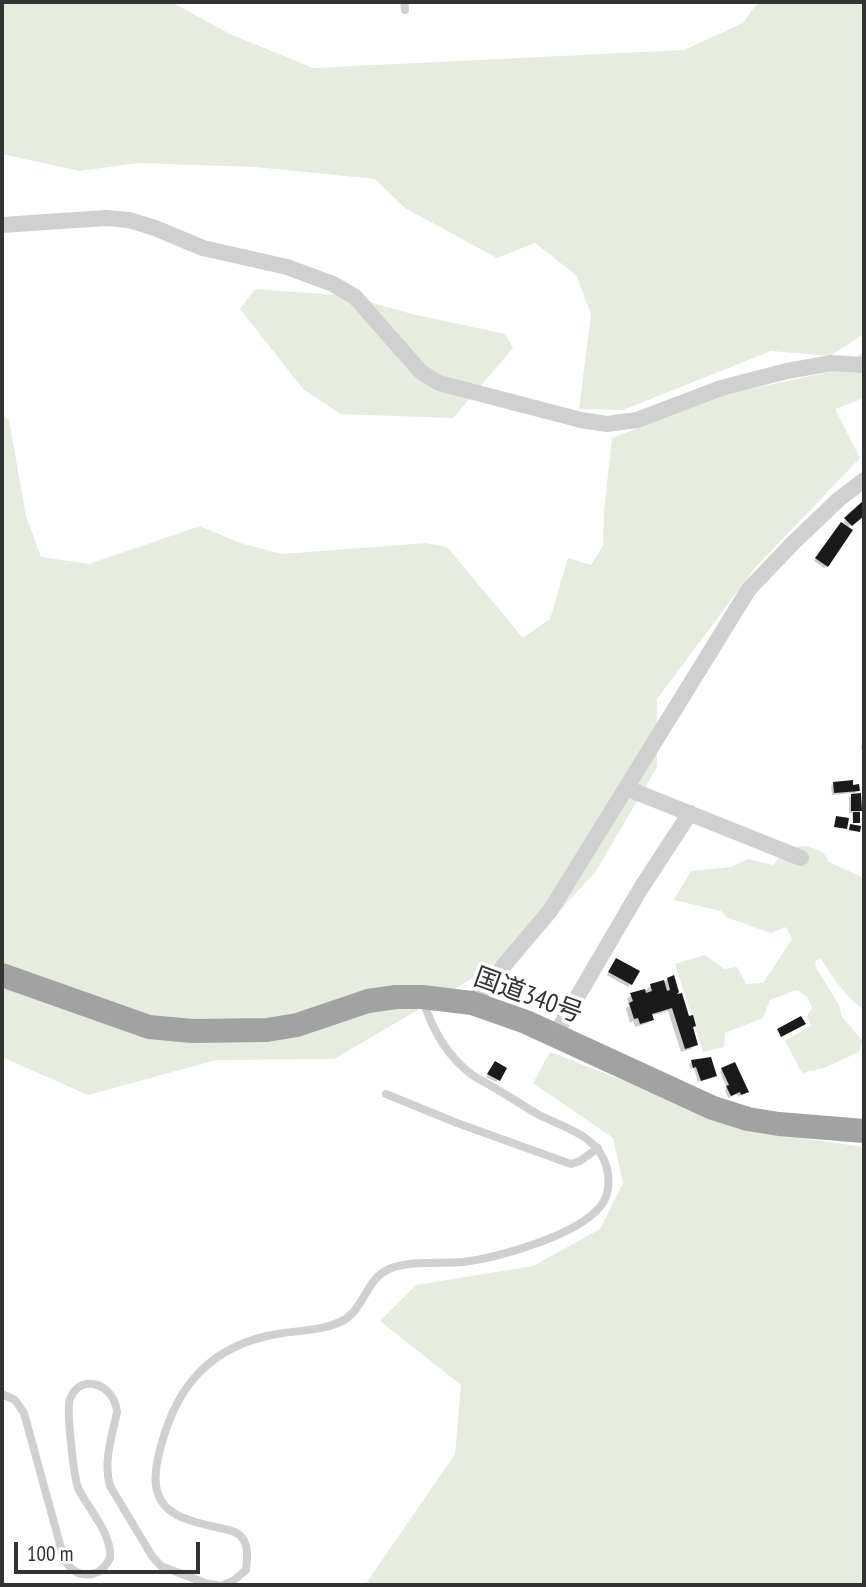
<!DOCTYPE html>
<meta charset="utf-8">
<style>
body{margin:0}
#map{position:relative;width:866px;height:1587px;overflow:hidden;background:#fff;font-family:"PT Sans Narrow",sans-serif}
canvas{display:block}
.frame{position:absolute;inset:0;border:4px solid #333;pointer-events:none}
.scale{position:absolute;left:14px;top:1542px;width:186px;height:32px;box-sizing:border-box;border:4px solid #333;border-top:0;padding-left:9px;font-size:21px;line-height:24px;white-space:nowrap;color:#333;-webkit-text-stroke:5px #fff;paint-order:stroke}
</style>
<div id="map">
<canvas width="866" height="1587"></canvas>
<div class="frame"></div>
<div class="scale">100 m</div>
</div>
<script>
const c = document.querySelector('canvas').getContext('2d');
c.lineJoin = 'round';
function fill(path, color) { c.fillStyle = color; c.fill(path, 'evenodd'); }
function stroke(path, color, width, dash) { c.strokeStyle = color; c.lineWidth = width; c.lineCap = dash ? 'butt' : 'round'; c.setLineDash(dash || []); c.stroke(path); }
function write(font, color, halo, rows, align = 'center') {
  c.font = font + ' "PT Sans Narrow","Noto Sans JP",sans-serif'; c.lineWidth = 7; c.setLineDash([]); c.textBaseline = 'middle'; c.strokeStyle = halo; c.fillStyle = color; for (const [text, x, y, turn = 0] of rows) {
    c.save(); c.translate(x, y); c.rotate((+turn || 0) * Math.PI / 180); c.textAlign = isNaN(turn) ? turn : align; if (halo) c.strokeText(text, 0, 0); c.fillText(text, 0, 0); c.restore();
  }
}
fill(new Path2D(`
 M2,2H171L230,34L313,68L684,50L743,23L758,2H864V334L830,356L771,351L623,410L579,409L591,314L576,275L535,243L497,258L405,208L375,179L255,167L138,163L79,171L2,154Z
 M255,289L349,296L412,314L505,334L513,348L453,418L340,414L303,389L240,309Z
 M864,352V398L835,409L860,458L755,568L657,699V767L596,871L542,930L469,980L334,1059L216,1060L88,1095L2,1057V416L9,420L26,516L41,557L89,564L200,526L240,543L282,554L426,543L447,547L523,638L550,619L568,558L591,565L603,546L604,511L612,438L726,394L830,372Z
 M807,846L823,852L829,862L864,878V1010C845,996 834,979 821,959L816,960L815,966L839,1005L842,1017L863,1041L859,1052L824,1068L802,1073L785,1041L811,1026L807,1016L812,1008L808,998L797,990L770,1000L763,1018L725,1033L724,1047L703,1052L675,964L705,955L724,969L737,967L746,984L763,983L792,939L786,927L771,933L728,918L721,911L674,900L691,871L731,867L748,859L773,865L791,847Z
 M550,1052L753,1131L864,1147V1585H365L455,1454L461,1385L380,1321L416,1285L533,1266L600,1229L623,1183L613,1138L533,1083Z`), '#e6ecdf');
fill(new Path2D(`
 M864,503V514L847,528L826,566L824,568L814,561L838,526L848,527L843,522Z
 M864,728V749H861Z
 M833,784L858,790L853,795L860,810L858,823H853L852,813H849V798L854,793L832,795L831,786Z
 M614,962L631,984L628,987L607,975Z
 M668,979L673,997L694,1026L691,1029L696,1044L691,1049L681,1052L668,1011L651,1016L652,1019L648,1023L635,1027L634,1021L630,1023L626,1008L629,1006L627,999L631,995L644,992L651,985L663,983Z
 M692,1062L715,1075L698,1082L694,1068L691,1069L689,1064Z
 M492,1066L498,1080L496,1082L486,1077Z
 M722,1070L747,1091L738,1097L737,1094L728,1098L725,1090L727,1088L720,1072Z`), '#0003');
fill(new Path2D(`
 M864,500V516L852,526L844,518Z
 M841,522L853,530L828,567L815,558Z
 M853,780V785L859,784L860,791L834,793L833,782Z
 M861,793L862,811H851V794Z
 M853,812H860V823H853Z
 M836,816L849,818L847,829L834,827Z
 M850,824L861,826L860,832L849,830Z
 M616,958L640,971L632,985L608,972Z
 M674,975L679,992L677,994L682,993L689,1016L693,1015L696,1026L693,1027L698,1045L685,1049L672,1008L652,1014L654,1020L640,1024L638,1018L634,1019L629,1003L633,1001L630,993L645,989L646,993L652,991L650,984L664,980L667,991L670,990L667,978Z
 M801,1016L806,1024L781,1037L777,1029Z
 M711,1057L717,1076L701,1081L696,1067L693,1068L691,1060Z
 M495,1061L507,1068L500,1081L487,1074Z
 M735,1062L749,1092L741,1095L740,1092L731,1096L726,1086L729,1085L721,1068Z`), '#1a1a1a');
stroke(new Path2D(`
 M404,2L405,10
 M386,1094L457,1123L571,1164L580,1161L598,1148
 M2,1394L15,1400L24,1413L64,1559C76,1580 99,1580 110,1558C112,1534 90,1511 79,1490C74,1481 66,1409 70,1399C81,1371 115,1385 117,1412C112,1436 103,1462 110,1486L152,1556L161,1566L208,1584L217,1585
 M223,1585L233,1581L246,1570C247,1560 249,1548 243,1539C238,1531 228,1530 220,1528C177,1519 146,1510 158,1458C172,1395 202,1351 267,1336C291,1330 318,1332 340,1322C364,1312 365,1279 389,1269C411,1260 440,1264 463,1262C498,1258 589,1233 605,1199C609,1190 609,1178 607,1168C599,1136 565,1128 539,1115C525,1107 512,1098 498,1090C489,1084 479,1080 471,1074C446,1055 432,1029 423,1000`), '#d0d0d0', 8);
stroke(new Path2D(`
 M2,225L106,218L129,220L155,228L203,248L287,267L333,284L355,297L421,372L439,383L581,420L607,424L637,420L721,388L787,371L832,363L864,365
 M626,788L801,858
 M472,1003L550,911L749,589L793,543L838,500L864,480
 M555,1035L641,888L690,813`), '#d0d0d0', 16);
stroke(new Path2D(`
 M2,975L149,1027L192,1031L267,1030L297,1025L368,1001L396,997H422L472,1003L526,1022L713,1108L748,1119L779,1124L864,1131`), '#a2a2a2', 24);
write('26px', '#333', '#fff', [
 ["国道340号",528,996,20]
]);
</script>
